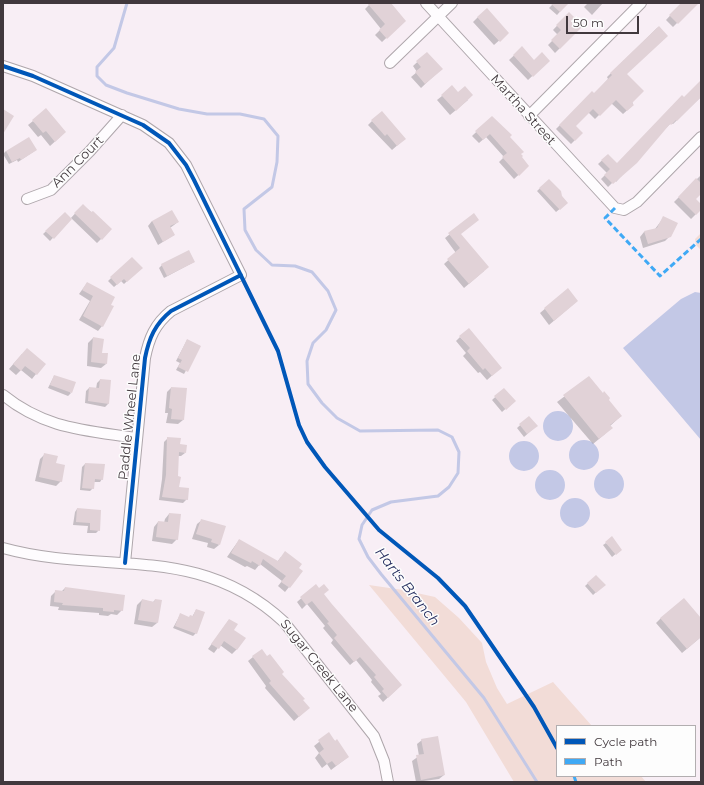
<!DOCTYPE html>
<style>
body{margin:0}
#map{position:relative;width:704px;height:785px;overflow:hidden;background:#f8eef5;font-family:Montserrat,sans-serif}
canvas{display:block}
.frame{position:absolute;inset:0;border:4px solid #41383d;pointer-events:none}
.legend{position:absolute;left:556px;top:725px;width:140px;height:52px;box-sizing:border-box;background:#fdfdfd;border:1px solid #b2aeb0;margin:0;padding:5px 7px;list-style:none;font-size:12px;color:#41383d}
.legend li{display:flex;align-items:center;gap:8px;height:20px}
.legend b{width:20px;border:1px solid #b2aeb0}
.scale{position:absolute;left:566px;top:16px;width:73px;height:18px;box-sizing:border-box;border:2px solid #41383d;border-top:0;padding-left:5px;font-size:12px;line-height:14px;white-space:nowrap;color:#41383d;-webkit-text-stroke:3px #fdfdfd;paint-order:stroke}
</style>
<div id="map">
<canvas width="704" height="785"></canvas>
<div class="frame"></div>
<ul class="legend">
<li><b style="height:5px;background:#0057b8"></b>Cycle path</li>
<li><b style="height:5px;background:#3fa9f5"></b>Path</li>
</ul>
<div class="scale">50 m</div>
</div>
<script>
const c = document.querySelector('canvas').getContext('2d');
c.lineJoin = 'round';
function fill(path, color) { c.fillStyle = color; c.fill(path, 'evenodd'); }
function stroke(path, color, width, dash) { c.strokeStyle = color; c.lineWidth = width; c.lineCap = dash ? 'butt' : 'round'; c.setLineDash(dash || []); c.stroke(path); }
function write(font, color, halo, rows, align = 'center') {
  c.font = font + ' Montserrat,sans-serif'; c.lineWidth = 3; c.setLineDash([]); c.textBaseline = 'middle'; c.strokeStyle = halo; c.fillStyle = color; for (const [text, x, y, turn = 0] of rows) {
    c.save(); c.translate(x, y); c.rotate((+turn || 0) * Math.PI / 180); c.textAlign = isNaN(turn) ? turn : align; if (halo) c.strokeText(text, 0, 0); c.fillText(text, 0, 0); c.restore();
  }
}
fill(new Path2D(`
 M701,233V250L696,245L695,239Z
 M369,585L403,590L435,597L459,618L482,643L486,662L497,688L507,704L553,682L592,726H557V776H641L646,782H514L466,702Z`), '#f2dcd7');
fill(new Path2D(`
 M695,292L701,293V440L623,348L681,299Z
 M543 426a15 15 0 1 1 30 0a15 15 0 1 1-30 0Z
 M569 455a15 15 0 1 1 30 0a15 15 0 1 1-30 0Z
 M509 456a15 15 0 1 1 30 0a15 15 0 1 1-30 0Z
 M594 484a15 15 0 1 1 30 0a15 15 0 1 1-30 0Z
 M535 485a15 15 0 1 1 30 0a15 15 0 1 1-30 0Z
 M560 513a15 15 0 1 1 30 0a15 15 0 1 1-30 0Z`), '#c3c8e6');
fill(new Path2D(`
 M371,3H390L404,21L382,42L375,35L381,29L365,9Z
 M554,3H564L566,5L557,15L549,8Z
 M588,3H603L592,15L584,7Z
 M680,3H697L673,27L666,20L680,5Z
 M569,13L582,26L555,53L548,45L558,35L553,30Z
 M478,17L503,37L494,45L473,22Z
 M658,27L626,75L633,105L623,114L611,103L595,119L588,112L574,126L582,133L571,144L556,129L592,93L594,94L608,79L607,77Z
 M522,48L534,61L544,65L528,80L509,60Z
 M427,53L437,73L421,88L411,77L417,72L413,66Z
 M701,82V97L673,124L671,123L666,128L616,182L615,180L608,187L601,179L607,173L598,164L608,155L617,164Z
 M458,93L468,100L450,115L437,100L442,96Z
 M492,117L528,166L514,179L499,162L504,157L486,137L479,143L472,136Z
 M33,121L60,137L50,146L41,135L38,137L28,125Z
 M372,121L400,143L392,150L368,125Z
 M36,150L18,162L17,160L9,164L3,154L6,151Z
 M701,175V193L695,199L701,205V209L691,219L674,202Z
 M549,180L567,203L556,212L537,191Z
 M83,205L111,229L97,243L71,218L50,241L43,234L65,214L70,219Z
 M474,215L460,234L484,271L464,288L444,264L456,253L445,238Z
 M664,217L670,236L665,241L643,248L640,237L644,232L655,229Z
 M152,221L178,222L170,228L174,235L158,245L148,226Z
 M132,258L141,268L124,284L121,281L114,287L108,281Z
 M194,262L164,278L159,268L162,265Z
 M87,283L110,305L102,326L98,331L79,320L90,301L79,294Z
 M567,290L577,301L549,325L540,313Z
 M460,337L496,372L487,380L480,372L478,373L463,356L466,353L456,341Z
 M93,338L106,364L101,368L87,366L88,343Z
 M187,340L200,346L184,374L176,370L180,363L176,361Z
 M22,354L44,364L32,379L21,370L16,375L9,369Z
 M54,376L71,393L68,396L48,388Z
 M589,378L621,416L610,426L605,434L593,444L557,402Z
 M100,380L110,381L108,404L105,407L85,403L86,391L89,388L96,389L97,383Z
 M171,388L183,420L178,424L166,423L168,413H165L167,392Z
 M504,389L511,404L502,412L492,400Z
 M529,417L533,429L524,437L517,428Z
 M168,438L179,445L185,453L181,456H178L176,477L178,487L187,499L183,503L159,500L162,479L164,442Z
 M45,454L55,464L61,481L56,486L35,481L40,459Z
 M85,464L104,465L102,479L100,482H94L93,488L90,491L80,490L82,467Z
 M77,509L99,530L96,533H87L88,526L73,525L75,512Z
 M169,514L177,539L172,544L152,541L154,527L158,522L164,523L165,519Z
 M202,520L219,545L214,549L207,547L208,543L192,539L197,524Z
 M239,540L277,562L281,557L298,568L289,587L285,592L278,586L282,581L260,564L255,570L247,566L245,567L227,557Z
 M606,543L618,552L612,557L603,545Z
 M596,576L604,585L593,595L585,586Z
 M316,585L397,689L383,702L378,696L381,694L371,682L372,680L356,660L350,665L331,643L333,640L323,628L325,626L307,604L302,609L297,602Z
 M65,588L122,610L117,615L111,614L108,616L99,615V613L58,610L59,607L50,606L51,596L56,591L61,592Z
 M142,600L153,602L155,600L161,601L157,623L152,627L134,624L137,605Z
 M196,610V633L193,636L173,628L180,615L189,618L192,617Z
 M661,618L701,619V637L682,653L656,623Z
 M229,620L237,649L232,654L220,645L214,653L208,649Z
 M253,657L281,674L302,700L304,712L294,721L265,688L266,686L248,661Z
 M329,734L348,757L331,770L327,764L322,768L315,758L319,753L314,746Z
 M422,740L444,775L439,779L416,782L412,761L419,756L417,744Z`), '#0003');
stroke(new Path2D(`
 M127,3L114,48L97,67V76L106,85L127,93L179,109L207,114H240L264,119L278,136L277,162L272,187L244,209L245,230L256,250L272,265L295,266L312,272L328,291L336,310L326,330L313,343L307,361L308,384L322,403L337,418L360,431L438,430L452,437L459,452L458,473L449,487L438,496L391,502L372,510L362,525L359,539L368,557L381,574L484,698L537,782`), '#c3c8e6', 3);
fill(new Path2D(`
 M367,3H391L406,21L387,39L379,30L385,24Z
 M550,3H569L560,12Z
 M681,3H699L678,24L669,15Z
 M487,8L509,33L500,42L477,17Z
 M569,12L583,26L560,49L551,40L561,30L556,25Z
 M659,26L668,36L627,74L644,91L632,103L634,105L627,111L616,100L600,116L593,109L576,126L583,133L575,141L559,125L592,91L594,93L612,75L610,73Z
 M522,46L534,60L542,52L550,61L533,77L513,55Z
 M427,52L443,69L425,84L415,72L421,67L416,61Z
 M701,80V97L677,121L676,120L671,125L670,124L637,163L613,184L604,175L610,169L601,160L608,154L617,163L682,95L684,97Z
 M452,85L458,92L465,86L473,95L456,111L441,95Z
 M46,108L66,132L55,142L46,131L43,133L32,120Z
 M3,109L14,116L3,134Z
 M382,111L406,139L397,146L387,134L385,136L371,120Z
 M492,116L512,135L510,137L524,152L521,154L523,156L522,157L529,166L519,176L502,157L507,153L490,134L483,140L475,131Z
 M29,137L37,150L21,160L20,158L12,162L6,151Z
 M696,178L701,183V194L696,199L701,204V210L696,215L678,197Z
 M549,179L561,191L562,196L568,203L560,210L539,188Z
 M83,204L91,212L93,211L112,229L102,240L74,213Z
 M172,210L179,222L170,226L175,235L163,242L152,221Z
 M65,212L72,219L54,239L45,231Z
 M474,213L479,220L461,234L489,267L469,284L447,259L460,248L448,233Z
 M663,216L678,223L671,237L648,244L644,231L657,228Z
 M189,250L195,262L167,276L161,264Z
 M132,257L143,268L127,282L124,279L117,285L110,277Z
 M87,282L115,297L111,305L114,306L103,327L83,316L93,296L82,290Z
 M568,288L578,301L554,321L544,308Z
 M469,328L502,368L492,376L485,368L483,370L467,351L470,348L459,336Z
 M93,337L104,339L102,353H108L107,364L91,362Z
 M187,339L201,346L188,372L178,367L182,360L178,358Z
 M27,348L46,364L37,375L25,366L21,371L13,364Z
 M54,375L76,382L72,393L50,385Z
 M589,376L603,393L604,391L610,398L609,400L622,416L610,425L613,428L599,439L563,395Z
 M100,379L111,380L109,404L88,401L89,387L99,388Z
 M171,387L187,388L184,420L171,419L172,409L169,408Z
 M504,388L516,401L506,410L494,396Z
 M529,416L538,426L527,434L519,424Z
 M167,437L181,438L180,444L187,445L186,453L179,452L178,476L181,477L179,487L189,488L188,500L162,497L166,475Z
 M44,453L58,456L56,463L65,465L62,482L39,477Z
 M85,463L105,464L103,480L95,479L94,489L82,488Z
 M77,508L101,510L100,531L90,530V523L76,522Z
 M169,513L181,514L178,540L156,537L158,521L168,522Z
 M201,519L226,526L220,545L211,542L212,539L196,534Z
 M612,536L622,550L616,555L605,542Z
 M239,539L278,561L285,551L302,564L299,568L303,571L290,588L281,582L286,576L263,559L260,566L252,561L251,563L231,553Z
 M596,575L606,585L596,593L587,583Z
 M316,584L319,588L324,584L329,590L324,594L331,603L402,685L388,698L382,691L384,689L374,677L376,675L360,657L354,662L334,638L337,635L327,623L329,622L312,601L306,605L300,597Z
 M65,587L125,595L123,611L114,610V612L103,611V608L62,605L63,603L54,602L55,590L64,591Z
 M684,598L701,618V637L687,649L660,618Z
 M142,599L154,602L155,599L162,600L158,623L138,620Z
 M196,609L205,612L197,634L175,626L180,613L189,617L190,615L193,616Z
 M229,619L238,624L234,630L246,638L237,650L224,641L219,649L211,644Z
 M262,649L267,656L270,654L284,672L282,674L305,699L303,700L310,708L299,717L269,683L271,681L252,656Z
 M329,732L335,741L337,739L349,757L336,766L332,761L327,764L319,753L324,749L318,740Z
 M438,736L445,775L421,780L416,755L424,754L421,739Z`), '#e1d2d7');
const minor = new Path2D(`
 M426,3L615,208L624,210L637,202L701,137
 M390,63L452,3
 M3,66L33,76L143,125L169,143L186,165L241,275L171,311C155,324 149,338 145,358L125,563
 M529,116L641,3
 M27,199L51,190L90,151L122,115
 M3,395C45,429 85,430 136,438
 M3,548C104,576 197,541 284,622L374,736L384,761L388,782`);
stroke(minor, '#aea6ab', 12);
stroke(minor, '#fefcfe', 10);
stroke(new Path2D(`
 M615,208L605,218L660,276L701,239
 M574,776L576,782`), '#3fa9f5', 3, [6, 3]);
stroke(new Path2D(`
 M3,66L33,76L143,125L169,143L186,165L194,180L278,351L299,425L307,442L325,467L379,530L438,578L465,606L534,707L557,748
 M125,563L145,358C149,338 155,324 171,311L241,275`), '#0057b8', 4);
write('13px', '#41383d', '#fdfdfd', [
 ["Martha Street",523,110,48],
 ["Ann Court",78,162,-45],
 ["Paddle Wheel Lane",130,417,-84],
 ["Sugar Creek Lane",319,666,51]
]);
write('italic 14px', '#242c5e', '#fdfdfd', [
 ["Harts Branch",407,587,52]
]);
</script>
